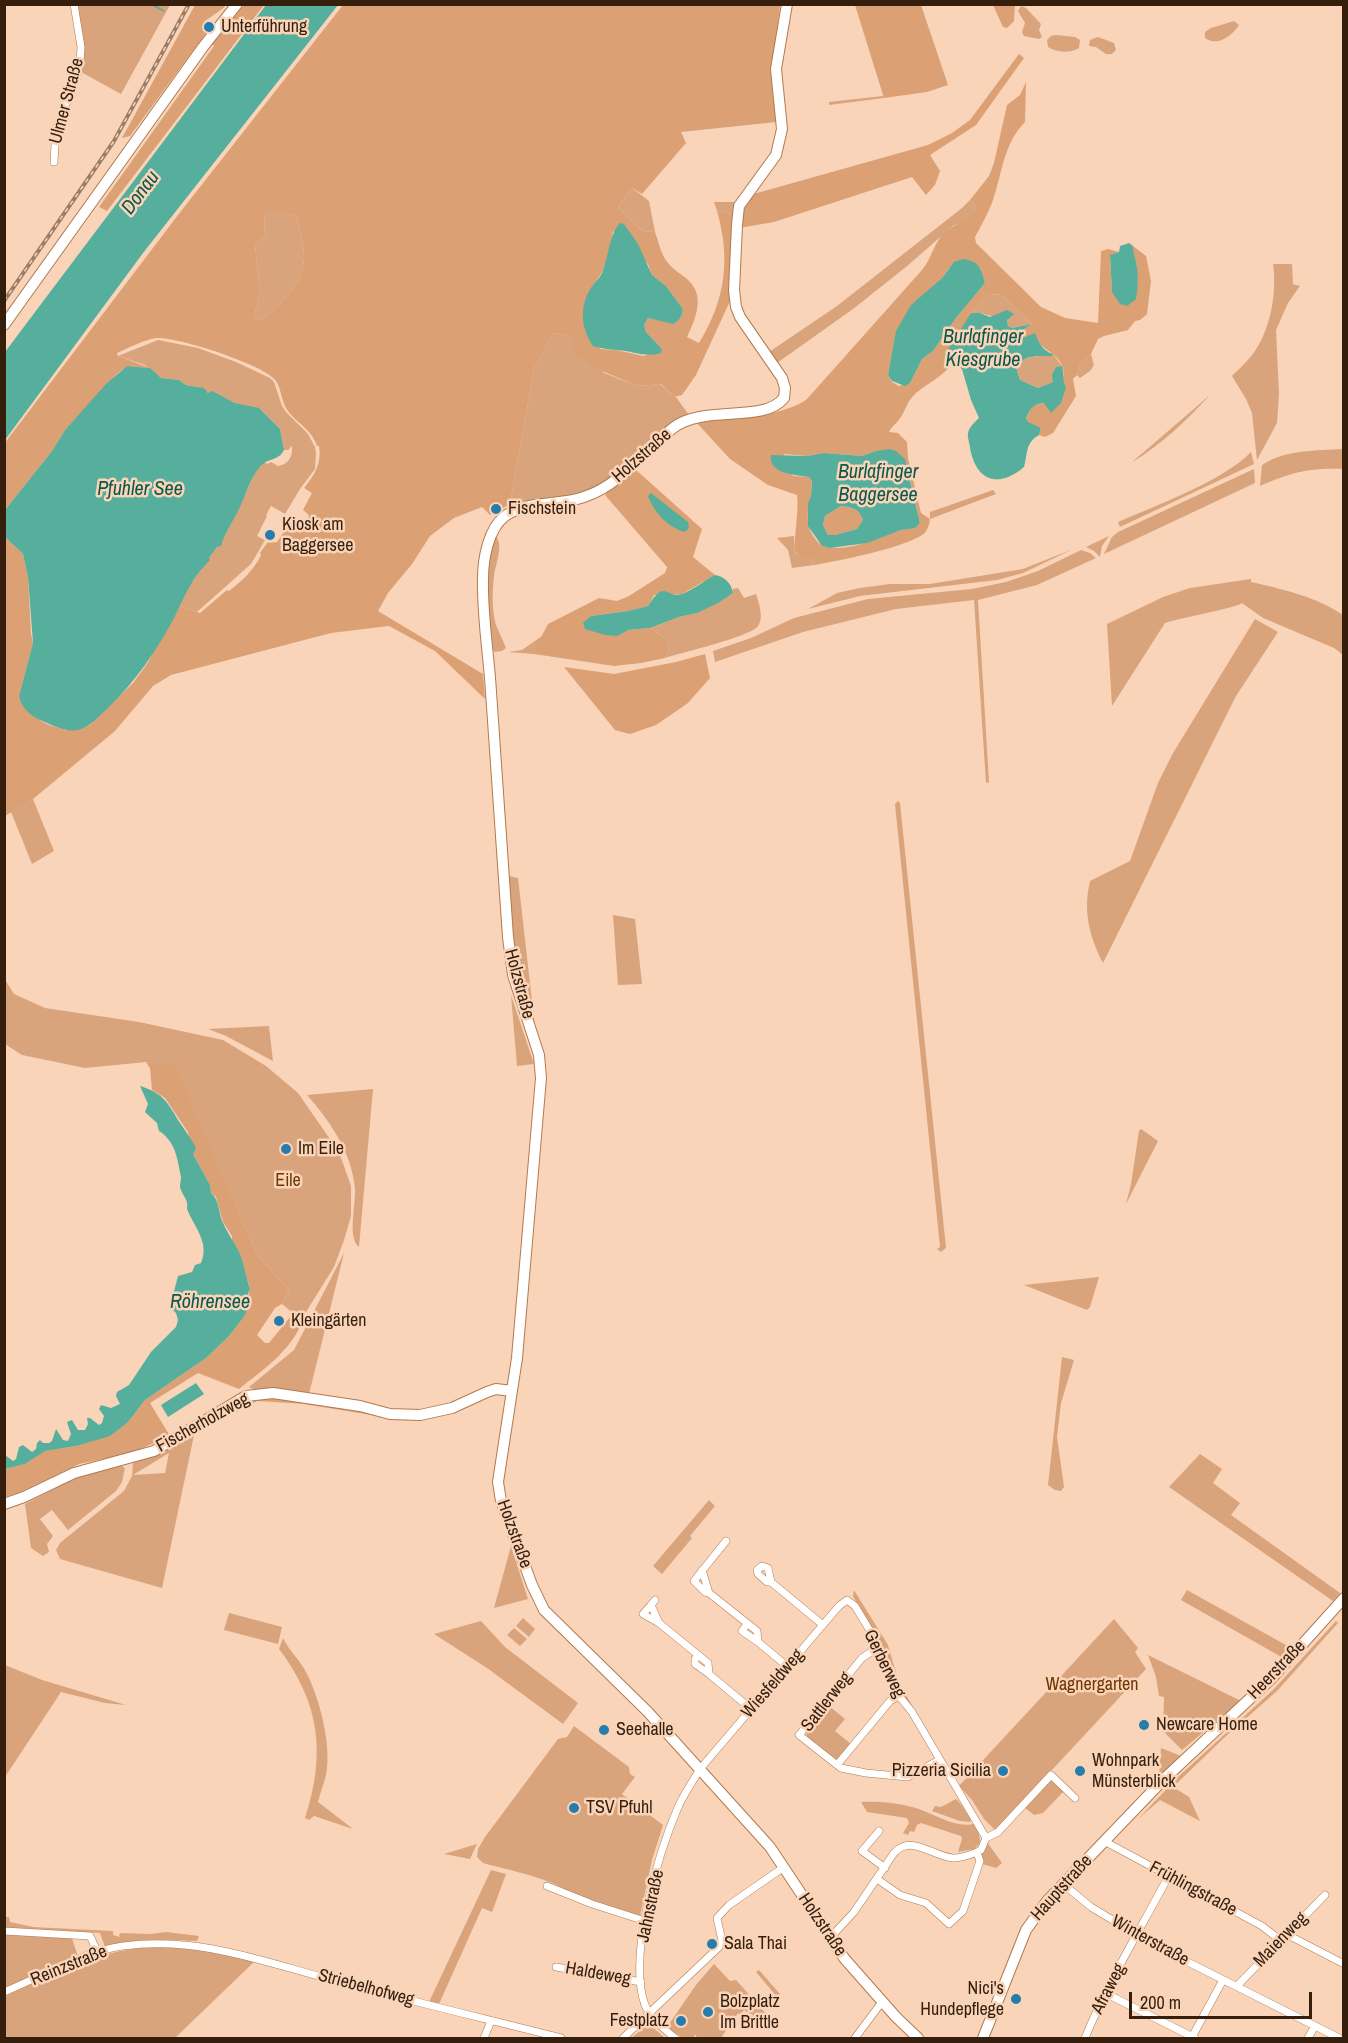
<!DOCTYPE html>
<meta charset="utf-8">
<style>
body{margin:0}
#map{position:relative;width:1348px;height:2043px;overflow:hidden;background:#f9d4b9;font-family:"Archivo Narrow",sans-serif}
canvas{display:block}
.frame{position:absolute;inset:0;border:6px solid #351f0c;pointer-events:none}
.scale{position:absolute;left:1129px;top:1992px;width:183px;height:27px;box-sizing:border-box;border:3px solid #351f0c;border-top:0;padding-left:8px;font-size:18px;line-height:21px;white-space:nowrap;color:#351f0c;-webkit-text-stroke:4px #f9d4b9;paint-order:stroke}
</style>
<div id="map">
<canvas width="1348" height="2043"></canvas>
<div class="frame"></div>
<div class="scale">200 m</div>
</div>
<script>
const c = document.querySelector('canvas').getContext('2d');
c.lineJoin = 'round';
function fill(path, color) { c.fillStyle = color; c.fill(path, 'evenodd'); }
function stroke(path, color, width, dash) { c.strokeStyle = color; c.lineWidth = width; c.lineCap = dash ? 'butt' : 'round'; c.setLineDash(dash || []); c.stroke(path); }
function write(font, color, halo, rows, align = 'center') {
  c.font = font + ' "Archivo Narrow",sans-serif'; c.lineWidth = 5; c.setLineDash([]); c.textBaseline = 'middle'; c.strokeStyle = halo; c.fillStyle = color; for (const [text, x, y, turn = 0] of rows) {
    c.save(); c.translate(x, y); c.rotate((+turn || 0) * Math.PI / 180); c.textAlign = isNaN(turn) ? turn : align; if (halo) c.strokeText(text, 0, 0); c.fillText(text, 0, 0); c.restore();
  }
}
fill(new Path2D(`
 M77,5H170L121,94L81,72Z
 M1021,6L1026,8L1041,24L1039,30L1042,37L1039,39L1024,36L1022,32L1025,23L1018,11Z
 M1234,21L1239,25C1232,36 1217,47 1205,38V32L1211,28Z
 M1056,35L1075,37L1080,40L1079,48C1071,53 1057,53 1048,47L1047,40L1051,36Z
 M1098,37L1114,43L1116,50L1112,54H1106L1096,47L1089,46L1090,40Z
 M883,96L884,98L829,105V102Z
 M632,188L649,201L655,232L642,231L618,207Z
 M970,200L974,203L976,209L972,216L966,221L953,226L946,232L906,267L853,309L777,363L769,352L837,306L962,208Z
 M714,202H737L732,214L717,211Z
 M265,208L297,216C299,229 305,246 304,259C302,284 279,308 260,320L256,319L254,316L260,293L255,245L264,238Z
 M1273,264H1292L1293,284L1300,286L1288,303L1276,330L1279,394L1277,423L1257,460L1252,413L1246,399L1232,376C1240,368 1249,360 1255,351C1271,327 1277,292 1273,264Z
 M989,294L1002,295L1032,324L1012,328L1008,326L1007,320L980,313H971Z
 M553,333L566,335L573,340L604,373L638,386L660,384L674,397H676L689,415L628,467L589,493L516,506L510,504L534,369Z
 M158,340L198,348L236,362L270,378L274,382L282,406L286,412L308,434L315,447L316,453L315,469L300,489L285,514L271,506L266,515L267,516L257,536L265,540L251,564L197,612L179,606L185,592L217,547L220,546L256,471L264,461L267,464L271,462L278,466C289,464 293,456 292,446L288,450H284L280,429L261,410L235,403L212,392L209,393L199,387L186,385L179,380L161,378L145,365L118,356Z
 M1053,354L1062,366L1056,367L1053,382L1038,388L1020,380L1016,367C1025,355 1037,356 1052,356Z
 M1091,354L1094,365L1090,371L1080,378L1077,375L1080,364Z
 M1210,395C1186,421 1162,444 1131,463Z
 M1343,449V469C1308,468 1293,472 1260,486L1262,465C1286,449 1317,451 1343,449Z
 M1251,452L1254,464L1120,527L1118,522C1157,505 1223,481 1251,452Z
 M1254,469L1255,483L1104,554L1112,537L1118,532Z
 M993,490L996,494L930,519V512Z
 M496,536C504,547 495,564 494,577C492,593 492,611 496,625C499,633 503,640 506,648L502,651L495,652L492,649C488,611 481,572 496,536Z
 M794,536L795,552L800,556L812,559L814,565L792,568L788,550L777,538Z
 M1109,536L1102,546L1100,557L1094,551L1086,547Z
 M1073,549L1023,573L997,580L860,596L808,609L837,593L860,588L890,584H930L1023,569Z
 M1081,550L1090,553L1096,558L1037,585L978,600L989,782L986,783L974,600L896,609L803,632L715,662L713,651L751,638L794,618L868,599L972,589L1006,582L1038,571Z
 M1251,579V582C1282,589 1317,597 1343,615V655L1334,648L1263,618L1242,603C1237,608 1179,618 1165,623L1112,706L1107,624L1163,597L1190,588Z
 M738,588L744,598L756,594C759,603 764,618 758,626C752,636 681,653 665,658L670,647L667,640L650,628L679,617L697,613L733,593V589Z
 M1255,619L1278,632L1236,696L1223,722L1103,963C1089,936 1083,911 1090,881L1130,861L1158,783L1173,753Z
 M542,636L534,654L508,652L522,650Z
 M33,799L54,851L32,864L11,812Z
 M898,801L900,803L946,1248L941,1252L937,1249L940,1247L895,804Z
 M509,876L518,878L535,1027L521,985L514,956Z
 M613,915L635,919L642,984L618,985Z
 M4,954L6,981L14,994L45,1008L139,1022L223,1040L266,1066L298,1093L339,1152L351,1186V1216L344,1240L334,1267L301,1320L282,1304L289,1290L258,1256L176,1067L146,1062L85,1068L22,1055L5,1044Z
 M511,995L534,1064L517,1066Z
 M269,1026L273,1061L226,1036L208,1029Z
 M373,1089L359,1247C347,1238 356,1204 355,1189C352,1153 330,1121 307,1095Z
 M1141,1129L1158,1141L1126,1204L1131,1184L1139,1131Z
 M344,1253L309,1394L271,1389H253L249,1387L294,1350Z
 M1099,1277L1090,1307L1087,1310L1024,1285Z
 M1062,1357L1074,1360L1061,1403L1057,1437L1064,1487L1061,1491L1055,1490L1048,1485Z
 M273,1397L358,1410L396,1419L304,1404L257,1401L194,1435L162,1588L60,1559L56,1550L60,1543L124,1491L132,1476L133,1462L247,1400ZM169,1453L165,1473L133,1475Z
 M1200,1454L1222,1469L1213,1483L1240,1503L1231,1515L1340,1593L1333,1601L1169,1487Z
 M120,1465L125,1468L122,1482L116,1491L68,1530L52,1510L40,1519L53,1536L47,1544L49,1552L43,1556L31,1548L25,1504L78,1477Z
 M709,1500L715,1506L690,1536L692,1538L662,1574L653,1566Z
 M511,1546L528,1599L494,1608Z
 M854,1590L888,1645L899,1683L958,1784L907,1703L881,1657L876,1637L853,1596Z
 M1187,1590L1293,1649L1285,1659L1181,1600Z
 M229,1613L282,1627L278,1644L224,1630Z
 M523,1618L535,1629L529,1637L516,1626Z
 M1114,1619L1138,1648L1135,1652L1146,1669L997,1829H994L984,1819L972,1800L959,1786Z
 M481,1621L505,1647L578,1703L563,1724L487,1668L434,1634Z
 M1336,1621L1338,1623L1277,1691L1226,1736L1173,1787L1189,1797L1200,1821L1160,1800L1138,1819L1178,1777L1274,1689Z
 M514,1628L527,1639L520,1646L507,1635Z
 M283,1638C289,1651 301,1661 307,1674C320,1700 332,1746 326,1775C324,1784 320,1793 318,1802L353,1829L314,1816L309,1820L305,1818C326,1754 320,1703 279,1649Z
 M1148,1655L1241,1701L1182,1750L1163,1731L1164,1697L1159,1696L1156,1677Z
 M5,1665L42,1680L126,1705L105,1703L61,1692L5,1777Z
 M828,1705L845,1719L835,1731L851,1744L835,1761L807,1739L806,1728Z
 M574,1726L629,1767L630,1774L635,1777L622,1794L663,1825L652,1860L640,1916L569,1893C555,1879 504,1869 483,1863L477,1857L478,1849L485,1837L558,1739L567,1737Z
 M1161,1748L1181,1756L1161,1777L1159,1776Z
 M1050,1780L1064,1791L1043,1813L1034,1815L1024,1807Z
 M956,1799L960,1803L971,1819L970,1822L960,1821L932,1811L935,1806L941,1807Z
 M861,1802C881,1801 900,1803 919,1809C936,1815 955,1828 974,1824L979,1834L980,1843L974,1849L958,1852L962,1839L961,1836L921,1823L917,1825L914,1832L910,1831L908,1835L903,1833L909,1823L907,1818L867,1812Z
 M987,1842L1002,1863L996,1868L982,1864L980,1854L986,1847Z
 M477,1844L470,1859L444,1854Z
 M491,1870L506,1874L492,1912L482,1908L439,2004L429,2002Z
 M4,1917H9L10,1922L33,1927L113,1931V1935L120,1937L119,1935L121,1933L150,1934L166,1932L199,1936L197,1941C163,1939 139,1939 105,1947L100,1933L5,1928Z
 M5,1934L72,1938L78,1957L5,1989Z
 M172,1946L199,1948L255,1961L175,2038H5V1996C39,1981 75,1961 112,1953C132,1948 151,1947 172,1946Z
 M714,1964L730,1981L736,1980L768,2016L763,2021L744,2010L740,2015L738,2013L721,2038H698L695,2035L693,2038H682L667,2027L696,1985Z
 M759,1970L780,1994L777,1997L756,1972Z
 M649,2024L665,2038H631Z`), '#d9a47b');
fill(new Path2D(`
 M195,5H226C220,12 212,15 204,22L209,29L130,136L122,138Z
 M244,5H264L107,211L99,207L214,46L212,44Z
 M343,5H780L772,73L776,122L681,132L686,143L642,194L632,188L618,207L642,231L655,232C659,243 661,255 668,263C674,271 684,275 690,282C705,298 695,320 687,337L699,343C725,300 731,260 717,211L732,214L730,301L696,375L682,395L674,397L661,384L638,386L592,367L575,353L573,340L566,335L553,333L534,369L510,504L490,515L482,507L454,518L430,536L412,564L388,593L378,611L483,674L485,699L435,651L389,626L331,633L171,675L153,686L115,731L33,799L5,816V537L23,554L28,577L31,634L33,643L19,696L41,721L49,725L66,730L90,725L133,683L147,664L179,606L200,613L227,590L229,591C242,581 254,570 261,555L260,553L267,543L277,542L286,529L296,526L298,528L310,522L308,514L303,510L312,493L304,488C315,475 322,462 319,446H317C312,430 298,424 288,411C281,402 282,390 276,381C266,365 176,336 156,338C143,340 129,348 117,353L118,356L150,368L127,366L118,373L65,430L52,451L5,510L4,444L178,215ZM265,209L297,216C299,229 305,246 304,259C302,284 279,308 260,320L256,319L254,316L260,293L255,245L264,238ZM613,231L648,264L652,275L666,286L683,309C682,317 680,320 673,323L648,318L644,325L646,332L662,349L644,356L616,350L600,349L592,287C606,270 610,253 613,231Z
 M855,5H921L948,85L927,92L884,98Z
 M993,5H1015L1014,21L1007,28L1003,27Z
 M1019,54L1024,58L976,125L930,155L940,171L935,185L926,195L912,177L774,222L739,228L743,207L750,195L928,145L952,133L970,120Z
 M1026,82L1025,122C1003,144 1002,175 992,203C987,215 981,226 975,237L976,243L1041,307L1065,318L1098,323L1101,251L1108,249L1119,252L1110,256L1112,292L1137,290V266L1133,255V246L1146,256L1151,281L1147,314L1140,320L1135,321L1128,330L1104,336L1098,339L1091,354L1080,364L1077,375L1073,379L1076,396L1053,433L1045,437L1039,435L1041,428L1028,423L1026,418L1033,405L1044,403L1047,406C1058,390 1074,373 1054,355C1043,346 1041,348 1035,334L1013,342L1011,339L1013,336L1032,324L1002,295L989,294L971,313L947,360L951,365C942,377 928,383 916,393C905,403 906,412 898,421C894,426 892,426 889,432L898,433L907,442L908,458L921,513L930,519C929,525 928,531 922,535C903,548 838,561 814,565L812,559L800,557L795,551C794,532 799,514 797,495L768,485L730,459L696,422C726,419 784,417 807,399L922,270C932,258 934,242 945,232C956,223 969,222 976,209L974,203L970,200L989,176L994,163L1007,105L1020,95ZM949,268H980L985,283L956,318L933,351L922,359L910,383L899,386L892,382L888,375L893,349L932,287L942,278ZM876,451L910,479L920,523C914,529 907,528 898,531C875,539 847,553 822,546C805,530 806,518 811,496C812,492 811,486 812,481L809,477L794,476L773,465L785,454L807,456L824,453L862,456Z
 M636,470L702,529L693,557L715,575L682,594L654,595L648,606L628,611L591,616L618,636L628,630L650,628L667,640L670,647L665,658L641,663L614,666L534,654L537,645L548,624L599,598L617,601L629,596L665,573L667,567L605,495C611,485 626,478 636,470Z
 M841,506C853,507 859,509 863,520L857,529L835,535H828L823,525L825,516Z
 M705,654L710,678L688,703L656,725L630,734L615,730L564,667L614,674L676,662Z
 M146,1062L176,1066L258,1256L289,1290L282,1304L275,1308L257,1335L265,1343H269L291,1316L302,1323C289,1352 264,1369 239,1389L198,1373L150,1403L170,1436L131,1453L79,1464L20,1492L5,1497V1469L25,1464L44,1451L76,1446L128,1422L145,1400L206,1358L229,1336L243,1318L250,1289L240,1255L232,1242V1236L223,1222L216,1197L211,1193L210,1185L193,1154L188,1132L165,1098L152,1090L150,1068Z`), '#dba074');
fill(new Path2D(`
 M266,5H338L143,253L5,440V352Z
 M620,223L624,224L638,244L652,275L666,286L683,309C682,317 680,320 673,324L648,318L644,325L646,332L662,349L661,353C646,358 633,351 617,350C608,349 602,349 593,346C580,327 579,304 593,285C597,280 601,277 603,270C609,255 609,235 620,223Z
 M1129,243L1133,246C1133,254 1136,260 1137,267C1138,277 1138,289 1136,299L1127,306L1120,304L1112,292L1110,255L1119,252L1120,246Z
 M963,259C979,261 981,268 985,283L956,318L933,351L922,359L910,383L905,386L892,381L888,375L896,331L911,305L942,278L954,262Z
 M1007,310L1014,314L1007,320L1008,326L1012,328L1032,324L1013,336L1011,339L1013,342L1035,333C1039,343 1043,351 1053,354L1052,356C1038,356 1025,354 1016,367L1020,380L1038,388L1053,382L1052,375L1056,367L1062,366C1064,373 1062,381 1066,387L1061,403L1051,413L1044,403C1033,404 1031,408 1026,418L1028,422L1041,428L1039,435C1025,443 1028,453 1024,467C998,489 976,481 970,448C970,444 967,437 968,433C969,427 975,422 979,418L971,400L962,369L956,365H951L945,354L971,313H980L990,317Z
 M127,366L150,368L161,378L179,380L186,385L204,388L208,393L212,391L235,403L259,408L280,429L284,450C278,462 267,457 259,468C250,479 246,494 240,507C234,520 225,532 221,546L217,547L209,558L210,560C191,579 186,594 174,618C156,652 135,682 107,709C98,717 90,727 78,730C68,732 55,727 47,723C34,718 22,711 19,696L33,643L28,577L23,554L5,537V510L52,451L65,430L106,384Z
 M889,449L896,451L905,459L920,523L915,528L901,530L867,543L830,548L822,546L808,526V504L811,496L812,481L809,477C796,475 768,474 771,455L807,456L824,453L862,456L876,451ZM841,506C853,507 859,509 863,520L857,529L835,535H828L823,525L825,516Z
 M651,493L688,522L689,528L685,532C667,527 654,512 648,496Z
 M715,575C724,576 732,584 733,593L718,603L697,613L679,617L650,628L628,630L618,636L605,635L585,629L583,623L591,616L628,611L648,606C666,578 665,599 682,594C693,590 705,580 715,575Z
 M140,1086C162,1093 167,1101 178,1120C184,1129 191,1138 196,1148L193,1154L210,1185L211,1193C220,1200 218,1213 223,1223C228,1234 234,1242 239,1252C244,1263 246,1277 250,1289L248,1294L251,1300L249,1307L243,1318L229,1336L206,1358L145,1400L128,1422L110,1436L76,1446L45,1451L25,1464L5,1469V1455L13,1461L16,1459L19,1447L23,1445L32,1452L36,1449L37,1443L40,1440L43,1443H49L52,1441L56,1429L63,1440L68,1441L71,1434L67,1422L72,1420L78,1430H85L88,1424L87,1418H90L99,1425L102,1423L104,1416L99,1409L101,1405L111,1408L120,1404L116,1396L117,1392L129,1385L151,1352L176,1327L178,1320L176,1313L170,1307L178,1276L192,1272L195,1265L201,1263C210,1242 194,1227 187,1209C189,1199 182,1196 180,1187C180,1184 181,1180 181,1177C177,1158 176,1142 159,1131L157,1123L145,1112L148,1104Z
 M196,1383L204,1394L168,1417L161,1405Z`), '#55af9c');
stroke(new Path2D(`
 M151,4L164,11`), '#55af9c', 1.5);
const street = new Path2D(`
 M54,162L56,129L77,77L80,62L81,47L74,4
 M702,1570L709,1593L757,1631L758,1642L788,1667
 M771,1582L768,1568L762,1566L757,1570L758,1574L767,1582H771L823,1625
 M709,1593L705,1592L694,1581L726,1541
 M655,1600L651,1605L659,1623L708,1663L709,1674L751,1709
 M651,1605L643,1614L659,1623
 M747,1624L742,1631L758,1642
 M877,1648L862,1658L799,1735L841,1768L866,1773L908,1777L939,1760
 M698,1655L695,1659V1664L709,1674
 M837,1765L890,1701L899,1696
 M879,1831L862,1851L885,1868
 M986,1838L998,1832L1051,1775L1075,1798
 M1104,1841L1262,1926L1280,1940
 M877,1879L900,1895L926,1903L949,1924L963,1911L980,1861L977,1853
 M1063,1884L1091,1907L1156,1946L1339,2038
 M547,1886L592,1904L645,1921
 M4,1931L90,1936L98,1953
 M1288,1935L1344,1964
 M556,1967L641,1982
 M1237,1986L1325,1895
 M4,1992C41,1977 84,1951 123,1946C200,1936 264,1962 336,1981C411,2001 486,2019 561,2038
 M1105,1993L1195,2038
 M1192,2037L1223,1980
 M484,2038L491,2021
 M623,2038L719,1947L722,1941L717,1918L729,1905L784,1867
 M675,2038C664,2029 651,2019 645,2005C627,1956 659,1851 679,1805C685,1792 693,1781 700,1769L839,1606L847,1600L855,1606L876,1641L879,1657L896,1686L899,1696L912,1712L986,1838L981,1850C974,1854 961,1858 953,1858C932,1856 911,1834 894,1853L854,1912L830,1938
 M855,2038L882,2002
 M1085,2038C1108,1982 1140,1930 1168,1877
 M1308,2038L1315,2026`);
const secondary = new Path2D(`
 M787,4L776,69L782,129L776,155L739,206L737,225L734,290L736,307L740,317L782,378L785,388L784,398C763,424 704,404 673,428C643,451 621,485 584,497C559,506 527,500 505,516C488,529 483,559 483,579C482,617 489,655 491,692C497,774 502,855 508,937L513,975L539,1055L541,1078L517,1358L498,1482L501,1501L532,1585L544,1610L648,1712L770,1847L844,1958L896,2017L918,2038
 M4,325L203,47L237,4
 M4,1504L24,1497L74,1473L154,1451L246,1396L273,1393L360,1406L390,1414L420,1415L452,1408L487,1392L496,1389L512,1391
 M983,2038L1026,1930L1047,1901L1164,1779L1272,1678L1344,1598`);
stroke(street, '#b27a4e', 8);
stroke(secondary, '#b27a4e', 12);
stroke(street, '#fff', 7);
stroke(secondary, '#fff', 10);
const rail = new Path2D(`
 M4,301L114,141L189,4`);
stroke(rail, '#9b7d66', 4);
stroke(rail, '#f9d4b9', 1.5, [4.5]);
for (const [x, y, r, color] of [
 [209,27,6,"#267cab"],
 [496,509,6,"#267cab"],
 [270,535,6,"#267cab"],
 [286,1149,6,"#267cab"],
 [279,1321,6,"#267cab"],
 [1144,1725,6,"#267cab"],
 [604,1730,6,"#267cab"],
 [1003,1771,6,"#267cab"],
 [1080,1771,6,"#267cab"],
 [574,1808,6,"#267cab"],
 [712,1944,6,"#267cab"],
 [1016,1999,6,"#267cab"],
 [708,2012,6,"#267cab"],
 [681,2021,6,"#267cab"]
]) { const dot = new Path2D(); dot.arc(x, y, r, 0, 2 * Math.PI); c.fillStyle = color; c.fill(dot); stroke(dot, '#f9d4b9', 2); }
write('18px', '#351f0c', '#f9d4b9', [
 ["Unterführung",221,27],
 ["Fischstein",508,509],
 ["Kiosk am",282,525],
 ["Baggersee",282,546],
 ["Im Eile",298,1149],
 ["Kleingärten",291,1321],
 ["Newcare Home",1156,1725],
 ["Seehalle",616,1730],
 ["Wohnpark",1092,1761],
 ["Münsterblick",1092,1782],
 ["Pizzeria Sicilia",991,1771,"right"],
 ["TSV Pfuhl",586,1808],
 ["Sala Thai",724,1944],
 ["Nici's",1004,1989,"right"],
 ["Hundepflege",1004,2010,"right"],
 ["Bolzplatz",720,2002],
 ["Im Brittle",720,2023],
 ["Festplatz",669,2021,"right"]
], 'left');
write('18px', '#351f0c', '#f9d4b9', [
 ["Ulmer Straße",67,101,-75],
 ["Holzstraße",642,456,-41],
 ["Holzstraße",519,984,75],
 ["Fischerholzweg",203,1423,-29],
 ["Holzstraße",514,1534,70],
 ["Gerberweg",884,1664,64],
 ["Heerstraße",1277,1670,-46],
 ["Wiesfeldweg",773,1684,-49],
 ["Sattlerweg",827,1702,-52],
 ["Hauptstraße",1062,1888,-48],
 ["Frühlingstraße",1193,1889,28],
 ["Jahnstraße",651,1906,-78],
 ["Holzstraße",822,1925,56],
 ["Maienweg",1281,1940,-46],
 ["Winterstraße",1150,1941,29],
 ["Reinzstraße",69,1966,-22],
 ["Haldeweg",598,1974,10],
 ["Striebelhofweg",366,1988,15],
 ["Afraweg",1109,1989,-63]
]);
write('18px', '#6c3700', '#f9d4b9', [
 ["Eile",288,1181],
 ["Wagnergarten",1092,1685]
]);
write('italic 20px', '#0b584c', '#f9d4b9', [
 ["Donau",141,193,-53],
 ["Burlafinger",983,338],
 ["Kiesgrube",983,361],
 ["Burlafinger",878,473],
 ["Baggersee",878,496],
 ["Pfuhler See",140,490],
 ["Röhrensee",210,1303]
]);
</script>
